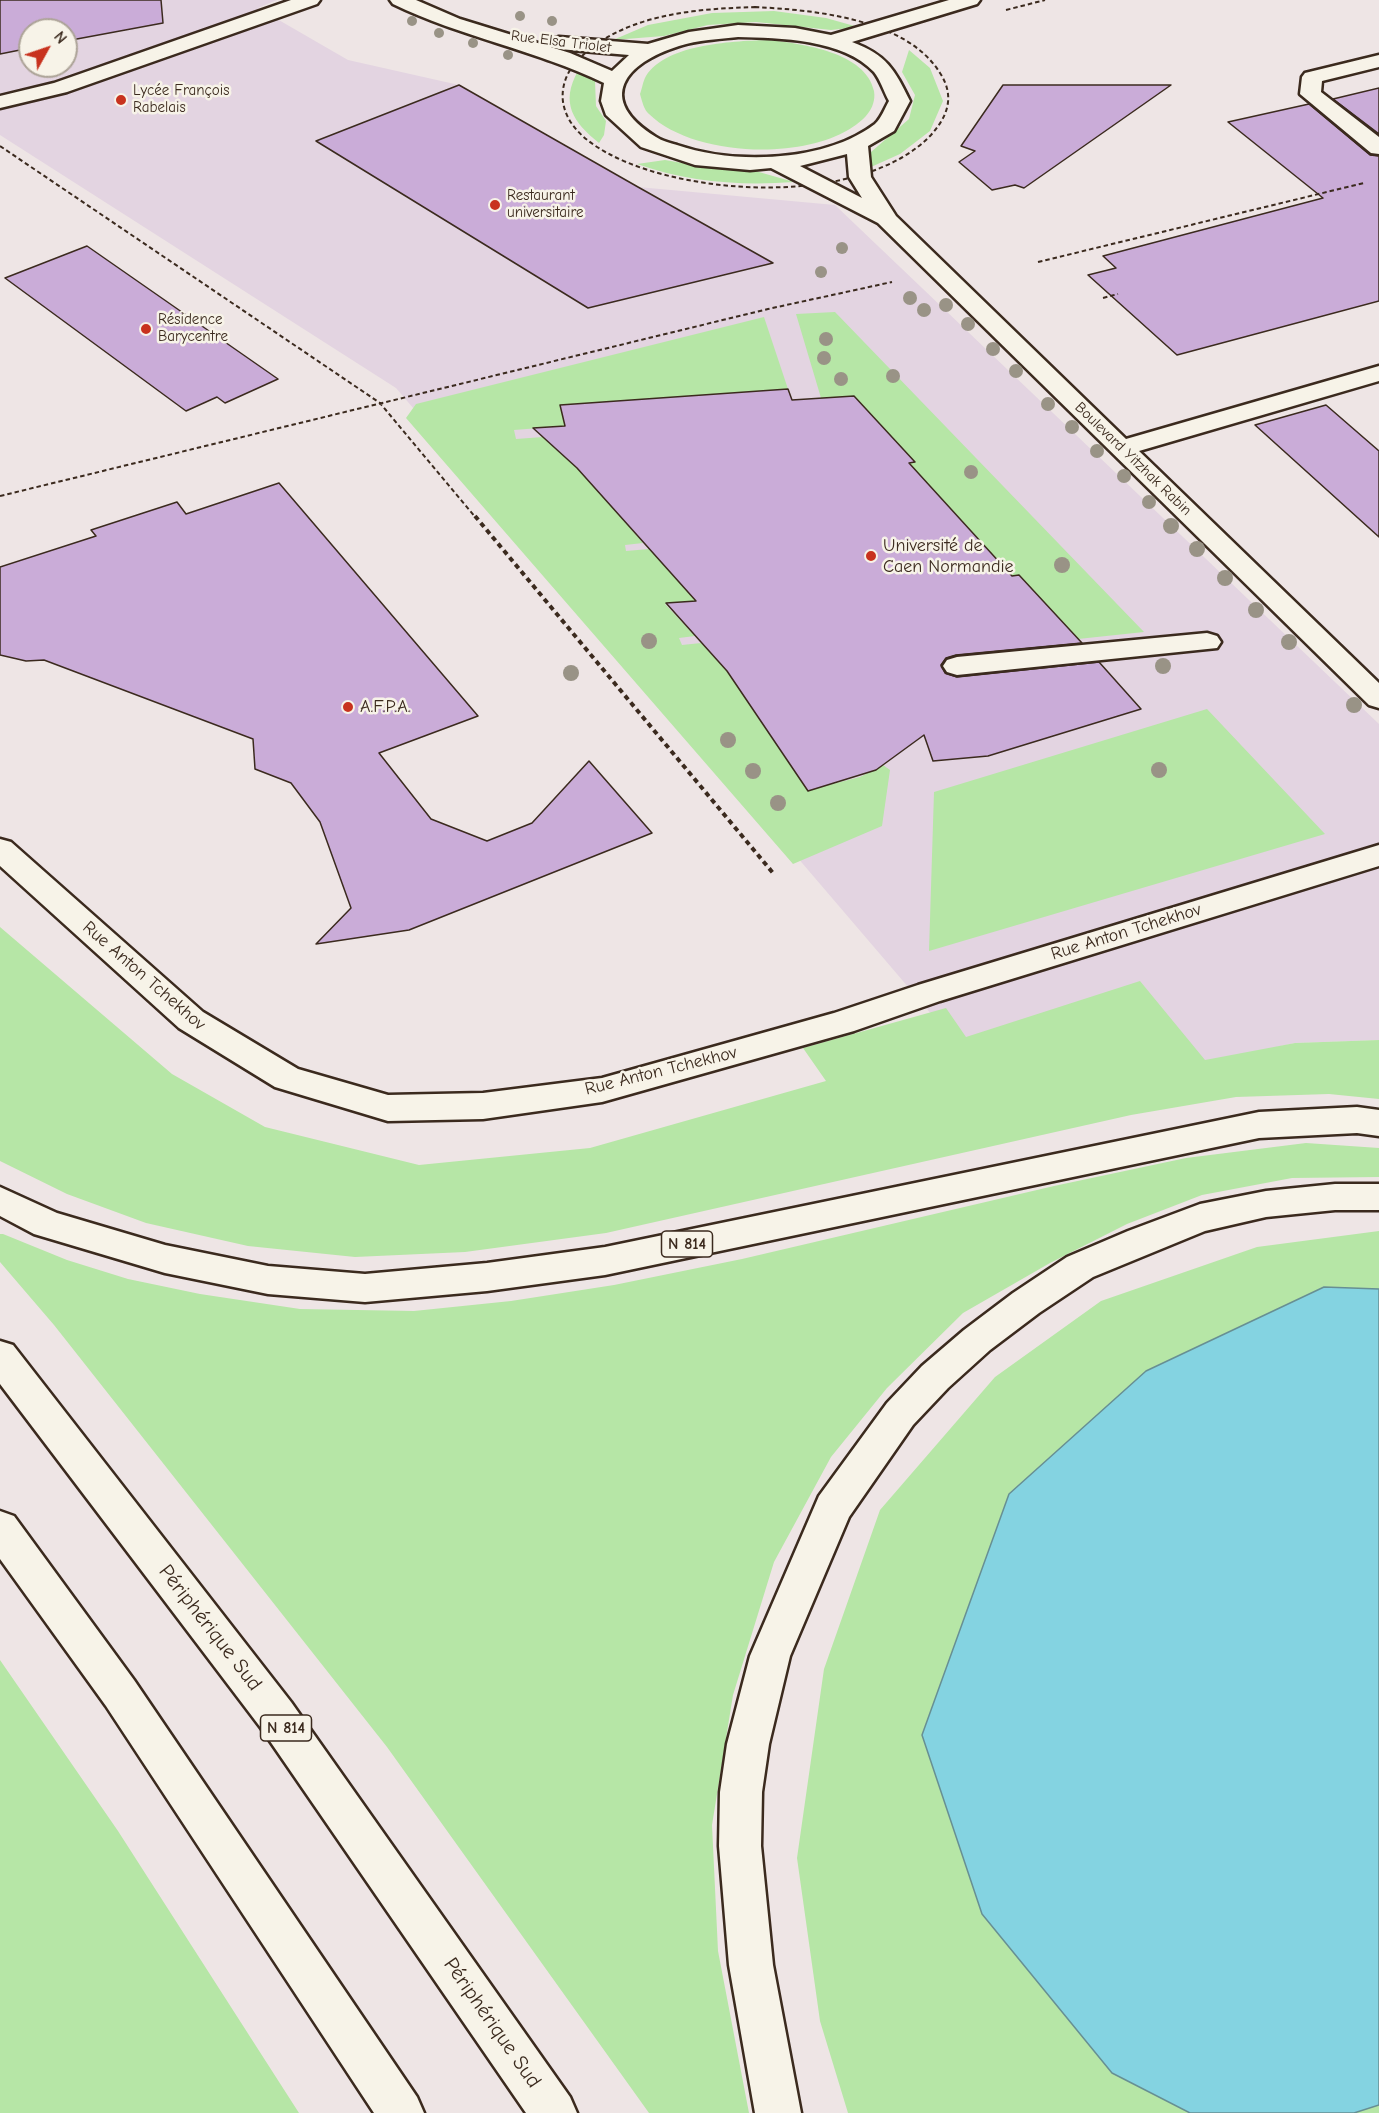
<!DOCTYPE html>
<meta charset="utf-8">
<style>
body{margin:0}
#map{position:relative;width:1379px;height:2113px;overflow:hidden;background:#eee5e5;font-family:"Comic Neue",sans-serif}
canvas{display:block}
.north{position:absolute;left:18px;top:18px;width:60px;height:60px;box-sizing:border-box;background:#f7f3e8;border:2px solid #aca397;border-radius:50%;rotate:50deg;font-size:16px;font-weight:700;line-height:24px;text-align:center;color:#3b2a1e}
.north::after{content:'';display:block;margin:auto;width:21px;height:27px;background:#c8321e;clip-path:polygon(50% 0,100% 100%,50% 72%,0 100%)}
</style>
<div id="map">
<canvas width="1379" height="2113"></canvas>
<div class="north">N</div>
</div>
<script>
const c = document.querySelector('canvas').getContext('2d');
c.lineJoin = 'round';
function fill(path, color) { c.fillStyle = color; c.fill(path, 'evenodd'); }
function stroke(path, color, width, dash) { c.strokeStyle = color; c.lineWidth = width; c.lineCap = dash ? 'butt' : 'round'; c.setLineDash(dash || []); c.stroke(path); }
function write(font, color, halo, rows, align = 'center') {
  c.font = font + ' "Comic Neue",sans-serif'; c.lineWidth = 5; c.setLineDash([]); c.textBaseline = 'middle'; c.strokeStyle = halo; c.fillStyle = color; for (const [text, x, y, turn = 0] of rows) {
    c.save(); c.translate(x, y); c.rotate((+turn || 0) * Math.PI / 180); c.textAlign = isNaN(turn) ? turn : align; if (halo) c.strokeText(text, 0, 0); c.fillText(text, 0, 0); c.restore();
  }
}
fill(new Path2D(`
 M0,0H277L258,8L348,60L459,85L638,187L835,205L1379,724V1040L1295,1043L1009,1105L396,388L0,135ZM30,30H66V66H30Z`), '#e3d4e1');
fill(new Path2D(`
 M774,11L826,18L858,27L831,30L756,22L708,25L664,36L613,40L648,25L712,13Z
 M770,40C802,44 866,52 874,91C877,109 862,122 848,130C798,160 692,156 649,114C644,110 642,101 640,94C642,89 643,81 646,76C667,43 736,41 770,40Z
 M909,50L930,68L943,101L930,131L900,154L871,167V152L909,119L915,95L902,72Z
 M578,71L595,81L596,106L606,121L604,135L599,143C573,122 560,103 578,71Z
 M665,160L717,169L752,170L794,182C740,186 688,182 637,164Z
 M835,312L1144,632L1078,639L1019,575L929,583L986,547L933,489L900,491L891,464L914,462L854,396L821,398L796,314Z
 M764,317L788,389L561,405L565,426L514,430L516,439L543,437L568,460L794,443L617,513L643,543L625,545L626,551L649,549L670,572L828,561L836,590L665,604L695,636L679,638L682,645L701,643L724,668L855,658L756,715L808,790L860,777L883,765L890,770L882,826L793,864L406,418L416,404Z
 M1207,709L1325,834L929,951L934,792Z
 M0,927L172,1074L265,1127L419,1165L590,1148L826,1081L803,1048L946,1008L966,1037L1140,981L1205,1060L1295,1043L1379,1040V1099L1329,1094L1236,1097L1131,1115L606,1233L465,1252L355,1257L248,1246L146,1223L67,1194L0,1161Z
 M1306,1143L1379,1148V1177L1292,1178L1202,1195L1127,1224L1050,1263L963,1313L887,1388L831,1457L774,1562L733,1695L712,1825L718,1951L749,2113H649L387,1747L54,1325L0,1262V1234H3L67,1260L128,1279L200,1294L300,1309L414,1311L511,1301L614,1285L742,1259L1054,1186L1186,1158Z
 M1379,1231V2113H848L820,2021L797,1858L824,1669L880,1510L995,1377L1101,1301L1257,1247Z
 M0,1660L118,1831L299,2113H0Z`), '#b6e6a6');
const water = new Path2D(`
 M1324,1287L1379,1289V2105L1354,2113H1190L1112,2073L982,1914L922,1735L1009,1494L1146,1371Z`);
fill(water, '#84d3e1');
stroke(water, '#678f93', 1.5);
const building = new Path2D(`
 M0,0H161L163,23L66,41V30H30V48L0,54Z
 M459,85L638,187L773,263L588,308L316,141Z
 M1003,85H1171L1024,188L1015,185L992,190L959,162L975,151L961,146Z
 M1379,88V134L1333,99Z
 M1309,104L1370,155L1379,156V301L1177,355L1088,275L1116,268L1103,256L1323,198L1228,122Z
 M87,246L278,379L225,403L217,397L186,411L5,278Z
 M788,389L792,400L854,396L915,462L909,463L1012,576L1019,575L1082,643L956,655L946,658L941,665L945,673L957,677L1099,662L1141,709L988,756L933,761L924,735L876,770L808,791L727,671L666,603L696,601L577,468L533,428L565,426L560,405Z
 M1326,405L1379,451V537L1255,425Z
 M279,483L478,716L379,753L431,819L487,841L532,823L589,761L652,833L409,930L316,944L351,908L320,822L291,783L255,769L253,739L44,660L26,661L0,655V567L96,536L91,530L177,502L186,514Z`);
fill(building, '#caacd8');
stroke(building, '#3b2a1e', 1.5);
const minor = new Path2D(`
 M291,0H320L317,4L67,92L0,108V96L54,83Z
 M390,0H416L460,19L570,53L612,71L629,55L559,49L552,47L549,43L552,39L559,37L648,44L689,32L738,25L795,28L831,35L949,0H980L977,4L852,42C887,55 894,69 910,101L894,131L868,146L871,177L896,216L1126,439L1379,366V381L1139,451L1379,683V708L1369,705L878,223L771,168L750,170L695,165L641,147L606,115L601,101L604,83C536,50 461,37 393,4ZM738,37C780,38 843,39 874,72C880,79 884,92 889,101C885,108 881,119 875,124C825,162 735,165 677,145C670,143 662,141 656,137C595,99 625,63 679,46C698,40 719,39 738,37ZM847,154L849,177L862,198L800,166Z
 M1379,55V67L1322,81L1321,92L1379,137V154L1371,153L1300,94L1302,77L1305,73Z
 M1207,633L1217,636L1221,642L1217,648L957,675L947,672L943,666L947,660L957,657Z
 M0,839L11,842L203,1012L298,1069L388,1095L483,1093L602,1078L834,1013L918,985L1379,845V866L940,1001L854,1031L602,1102L483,1119L388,1121L275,1087L179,1028L0,866Z`);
const highway = new Path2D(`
 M1357,1107L1379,1110V1136L1357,1133L1259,1138L605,1275L487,1291L365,1302L268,1294L165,1273L34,1234L0,1216V1187L57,1213L165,1245L268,1266L365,1274L487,1263L605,1247L1259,1112Z
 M1335,1184H1379V1210H1335L1266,1217L1205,1231L1093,1277L1039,1313L990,1350L948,1388L913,1425L849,1517L790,1656L769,1744L762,1792L761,1846L773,1965L801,2113H755L729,1965L719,1846L720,1792L727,1744L750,1656L819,1496L887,1403L922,1366L964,1330L1013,1293L1067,1257L1128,1231L1200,1204L1266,1191Z
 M0,1341L13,1345L291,1702L570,2097L577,2113H526L261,1728L0,1384Z
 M0,1511L14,1516L134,1680L417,2097L424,2113H374L106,1706L0,1559Z`);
stroke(minor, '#3b2a1e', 5);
stroke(highway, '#3b2a1e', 5);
stroke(new Path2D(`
 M755,7C813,10 906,18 940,73C955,96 948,116 931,135C863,206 692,197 611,155C590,144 567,128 563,102C561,86 567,71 578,60C623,14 694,9 755,7Z
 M1006,10L1045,0
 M0,146L380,403L476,518
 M1038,262L1364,183
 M1103,298L1118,294
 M0,496L768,309L892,282`), '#3b2a1e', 2, [4.5, 3]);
stroke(new Path2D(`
 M475,516L773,873`), '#3b2a1e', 4, [5, 4]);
fill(minor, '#f7f3e8');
fill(highway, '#f7f3e8');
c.fillStyle = '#999386';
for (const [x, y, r] of [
 [520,16,5],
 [412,21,5],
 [552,21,5],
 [439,33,5],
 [473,43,5],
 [508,55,5],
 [842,248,6],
 [821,272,6],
 [910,298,7],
 [946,305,7],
 [924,310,7],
 [968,324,7],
 [826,339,7],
 [993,349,7],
 [824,358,7],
 [1016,371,7],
 [893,376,7],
 [841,379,7],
 [1048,404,7],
 [1072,427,7],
 [1097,451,7],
 [971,472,7],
 [1124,476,7],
 [1149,502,7],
 [1171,526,8],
 [1197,549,8],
 [1062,565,8],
 [1225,578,8],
 [1256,610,8],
 [649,641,8],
 [1289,642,8],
 [1163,666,8],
 [571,673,8],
 [1354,705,8],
 [728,740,8],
 [1159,770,8],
 [753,771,8],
 [778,803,8]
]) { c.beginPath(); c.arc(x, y, r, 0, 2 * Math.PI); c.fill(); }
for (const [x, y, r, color] of [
 [121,100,6,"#c8321e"],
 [495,205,6,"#c8321e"],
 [146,329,6,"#c8321e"],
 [871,556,6,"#c8321e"],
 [348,707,6,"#c8321e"]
]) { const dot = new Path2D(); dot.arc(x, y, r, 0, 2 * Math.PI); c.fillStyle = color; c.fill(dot); stroke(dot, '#f7f3e8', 2); }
write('15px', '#3b2a1e', '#f7f3e8', [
 ["Rue Elsa Triolet",561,42,7],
 ["Boulevard Yitzhak Rabin",1133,459,44]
]);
write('15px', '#3b2a1e', '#f7f3e8', [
 ["Lycée François",133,91],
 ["Rabelais",133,108],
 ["Restaurant",507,196],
 ["universitaire",507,213],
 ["Résidence",158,320],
 ["Barycentre",158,337]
], 'left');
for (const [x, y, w] of [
 [687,1244,51],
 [286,1728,51]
]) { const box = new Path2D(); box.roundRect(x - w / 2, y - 13, w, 26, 4.5); c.fillStyle = '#f7f3e8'; c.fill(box); stroke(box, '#3b2a1e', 1.5); }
write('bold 16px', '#3b2a1e', null, [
 ["N 814",687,1244],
 ["N 814",286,1728]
]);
write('18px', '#3b2a1e', '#f7f3e8', [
 ["Université de",883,546],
 ["Caen Normandie",883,567],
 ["A.F.P.A.",360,707]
], 'left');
write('18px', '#3b2a1e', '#f7f3e8', [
 ["Rue Anton Tchekhov",1126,932,-17],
 ["Rue Anton Tchekhov",144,976,41],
 ["Rue Anton Tchekhov",661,1071,-14]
]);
write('21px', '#3b2a1e', '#f7f3e8', [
 ["Périphérique Sud",210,1628,52],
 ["Périphérique Sud",492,2023,55]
]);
</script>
